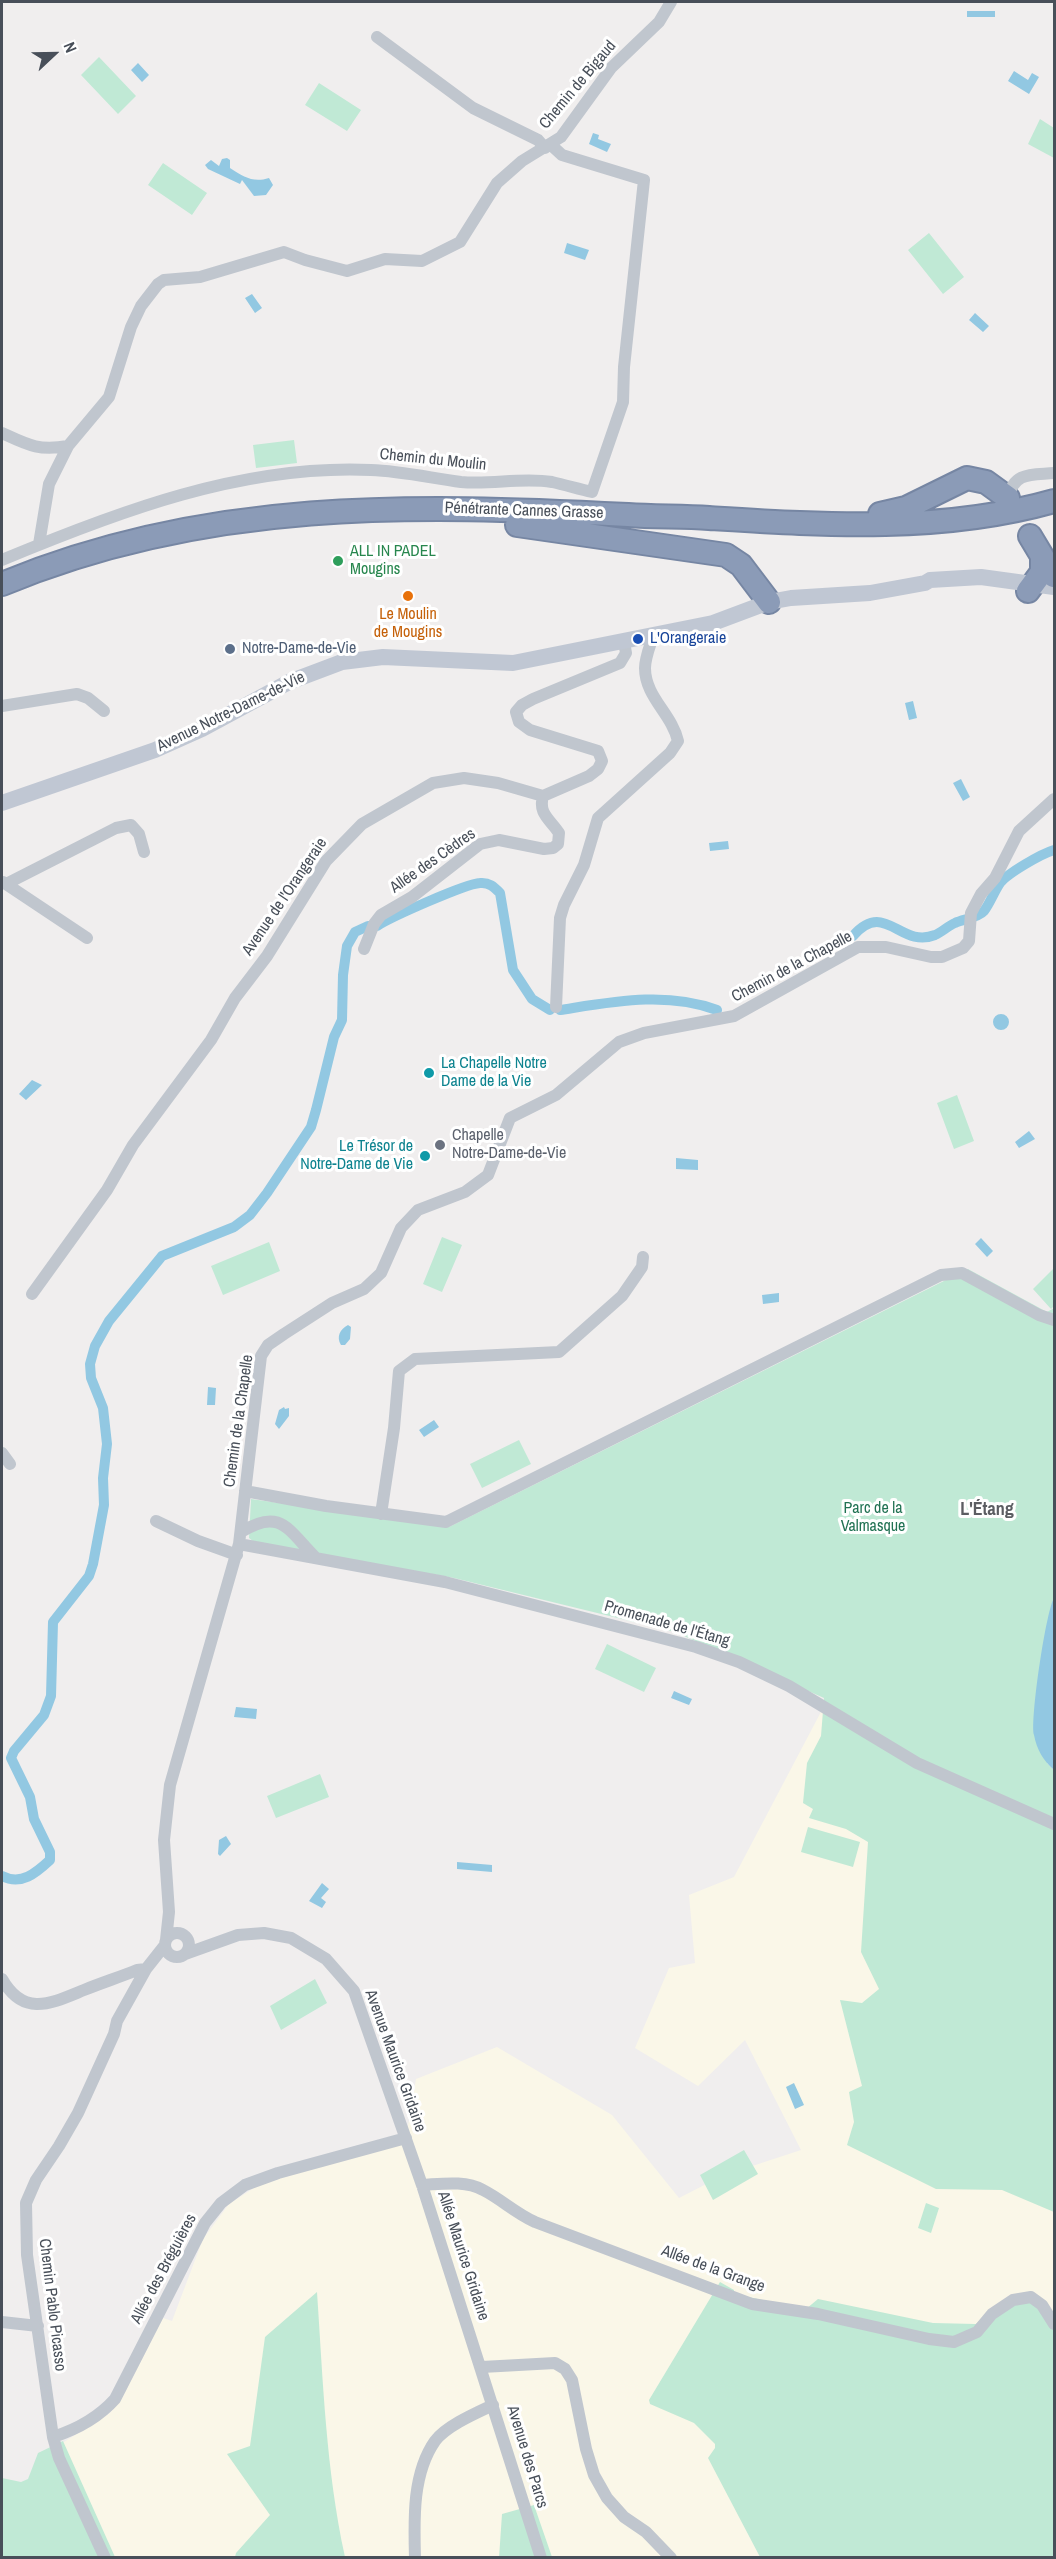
<!DOCTYPE html>
<meta charset="utf-8">
<style>
body{margin:0}
#map{position:relative;width:1056px;height:2559px;overflow:hidden;background:#f0eeee;font-family:"Archivo Narrow",sans-serif}
canvas{display:block}
.frame{position:absolute;inset:0;border:3px solid #484f59;pointer-events:none}
.north{position:absolute;left:24px;top:24px;width:60px;height:60px;-webkit-text-stroke:4px #fff;paint-order:stroke;rotate:68deg;font-size:16px;font-weight:700;line-height:24px;text-align:center;color:#484f59}
.north::after{content:'';display:block;margin:auto;width:21px;height:27px;background:#484f59;clip-path:polygon(50% 0,100% 100%,50% 72%,0 100%)}
</style>
<div id="map">
<canvas width="1056" height="2559"></canvas>
<div class="frame"></div>
<div class="north">N</div>
</div>
<script>
const c = document.querySelector('canvas').getContext('2d');
c.lineJoin = 'round';
function fill(path, color) { c.fillStyle = color; c.fill(path, 'evenodd'); }
function stroke(path, color, width, dash) { c.strokeStyle = color; c.lineWidth = width; c.lineCap = dash ? 'butt' : 'round'; c.setLineDash(dash || []); c.stroke(path); }
function write(font, color, halo, rows, align = 'center') {
  c.font = font + ' "Archivo Narrow",sans-serif'; c.lineWidth = 6; c.setLineDash([]); c.textBaseline = 'middle'; c.strokeStyle = halo; c.fillStyle = color; for (const [text, x, y, turn = 0] of rows) {
    c.save(); c.translate(x, y); c.rotate((+turn || 0) * Math.PI / 180); c.textAlign = isNaN(turn) ? turn : align; if (halo) c.strokeText(text, 0, 0); c.fillText(text, 0, 0); c.restore();
  }
}
fill(new Path2D(`
 M823,1708L1054,1826V2557H105L56,2447L110,2413L124,2394L163,2318L172,2321L203,2239L229,2204L257,2186L406,2138L416,2079L497,2047L612,2115L679,2198L722,2176L801,2150L745,2040L698,2086L635,2048L669,1968L695,1963L689,1895L734,1877Z`), '#faf7e8');
fill(new Path2D(`
 M99,57L136,96L118,114L81,75Z
 M319,83L361,110L347,131L305,105Z
 M1040,119L1054,128V158L1028,144Z
 M163,163L207,193L192,215L148,185Z
 M929,233L964,277L943,294L908,250Z
 M294,440L297,463L256,468L253,445Z
 M957,1095L974,1141L954,1149L937,1103Z
 M442,1237L462,1245L442,1292L423,1284Z
 M269,1242L280,1271L223,1295L211,1266Z
 M1054,1268V1306L1051,1309L1033,1289Z
 M968,1269L1047,1312L1054,1308V1756L1047,1763L1054,1770V2212L1002,2190L936,2189L847,2145L854,2122L849,2092L862,2086L840,2000L862,2003L879,1989L861,1952L868,1842L846,1829L809,1818L813,1809L803,1803L807,1763L821,1736L824,1698L675,1632L454,1578L254,1542L249,1538L251,1499L449,1527Z
 M519,1440L531,1464L482,1488L470,1464Z
 M607,1644L656,1668L644,1692L595,1669Z
 M320,1774L329,1797L276,1818L267,1796Z
 M808,1827L860,1842L853,1867L801,1852Z
 M315,1979L327,2003L281,2030L270,2006Z
 M744,2150L758,2174L713,2200L700,2175Z
 M926,2203L939,2208L931,2233L918,2228Z
 M720,2282L734,2290V2294L806,2309L818,2299L933,2323L976,2324C994,2308 1012,2286 1037,2297C1044,2300 1049,2309 1054,2313V2557H760L708,2458L715,2448V2444L694,2423L650,2404L649,2400Z
 M317,2292C323,2381 326,2470 345,2557H235L236,2553L270,2515L227,2454L250,2446L265,2337Z
 M63,2441L115,2557H2V2478L21,2482L28,2479L38,2453Z
 M534,2505L552,2557L499,2558L502,2514Z`), '#c0e9d5');
fill(new Path2D(`
 M967,11H995V17H967Z
 M138,63L149,75L142,82L131,70Z
 M1014,71L1028,80L1032,73L1039,77L1029,94L1008,81Z
 M593,133L599,135L598,139L611,144L607,152L589,144Z
 M227,158L230,160V168C244,177 253,183 269,178L273,185L266,195L254,196L242,180L240,184L208,169L205,165L211,160L219,166L222,159Z
 M567,243L589,250L585,260L564,253Z
 M252,294L262,308L255,313L245,298Z
 M975,313L989,326L983,332L969,320Z
 M913,701L917,718L909,720L905,703Z
 M961,779L970,797L963,801L953,783Z
 M728,841L729,849L710,851L709,843Z
 M993 1022a8 8 0 1 1 16 0a8 8 0 1 1-16 0Z
 M32,1080L42,1085L26,1100L19,1094Z
 M1029,1131L1035,1139L1019,1148L1015,1142Z
 M676,1158L698,1160V1170L676,1169Z
 M981,1238L993,1251L987,1257L975,1244Z
 M779,1293V1302L763,1304L762,1295Z
 M348,1325L351,1327L350,1339L345,1345H341C336,1337 340,1329 348,1325Z
 M208,1387L216,1388L215,1405H207Z
 M284,1407L285,1409L289,1408V1416L279,1429L275,1424L279,1410Z
 M434,1420L439,1427L424,1437L419,1430Z
 M1054,1598V1770C1043,1760 1037,1750 1034,1735C1030,1719 1046,1611 1054,1598Z
 M674,1691L692,1699L689,1705L671,1698Z
 M236,1707L257,1709L256,1719L234,1717Z
 M226,1836L231,1844L220,1856L218,1854L219,1840Z
 M457,1862L492,1865V1872L457,1869Z
 M322,1883L329,1889L321,1898L326,1902L322,1908L309,1901Z
 M794,2083L804,2105L795,2109L786,2087Z`), '#92c8e2');
stroke(new Path2D(`
 M853,936C885,899 900,949 935,935C942,932 948,926 955,923C963,919 978,918 984,911C990,903 994,892 1000,883C1008,873 1041,854 1054,850
 M560,1010C612,1002 666,991 717,1010
 M2,1876C21,1886 36,1873 50,1860V1852L34,1819L30,1797L11,1758L14,1751L44,1715L51,1696L53,1622L89,1576L93,1564L104,1505L103,1478L107,1444L103,1408L91,1378L90,1364L95,1346L109,1321L162,1256L234,1227L250,1215L267,1193L311,1127L316,1110L334,1037L342,1020L343,975L347,946L355,932L368,926H377C391,917 465,884 480,883C489,882 494,887 500,893L513,970L532,999L550,1010`), '#92c8e2', 10);
const highway = new Path2D(`
 M880,514L906,508L967,478L986,482L1008,498
 M517,525L726,555L741,565L769,602
 M1030,536L1054,576
 M2,584C206,499 412,504 628,515C655,517 682,516 709,518C823,525 942,533 1054,501
 M1028,591L1042,572V557`);
stroke(highway, '#7686a3', 26);
stroke(new Path2D(`
 M377,37L473,108L538,140L545,148
 M2,433C28,445 38,451 68,446
 M1008,498C1014,471 1032,475 1054,473
 M39,544L49,484L68,446L109,397L131,327L141,306L158,284L164,280L200,277L284,252L305,260L347,271L385,259L422,261L460,242L497,183L522,161L561,137L611,68L659,22L671,2
 M2,560C117,512 243,464 371,470C401,471 431,478 461,482C491,485 522,477 552,482C565,485 579,489 592,492L623,402L624,367L644,180L562,155L550,144
 M2,706L77,694L88,698L104,711
 M3,882L87,938
 M6,884L116,828L131,825L139,834L144,852
 M364,949L374,924L381,915L412,897L480,844L499,840L544,849L553,848L558,844L559,833C550,819 538,814 543,796
 M556,1007L560,918L564,905L584,865L598,818L670,753L678,741C672,714 645,697 645,668C645,658 650,646 653,636
 M32,1294L107,1190L133,1145L211,1040L235,998L267,956L326,861L362,824L433,783L464,778L498,783L543,796L589,776L598,769L602,761L598,751L530,730L519,722L516,712L522,705L533,699L620,663L626,653L624,642
 M2,1453L10,1464
 M245,1491L326,1506L446,1522L941,1275L962,1273L1039,1315L1054,1320
 M381,1514L394,1428L399,1371L415,1359L559,1352L622,1296L642,1267L643,1257
 M156,1521L198,1541L237,1555
 M241,1532C281,1507 288,1530 316,1558
 M239,1544L445,1582L696,1647L739,1662L789,1686L917,1763L1054,1824
 M165 1945a12 12 0 1 1 24 0a12 12 0 1 1-24 0Z
 M166,1940L169,1912L164,1840L170,1785L239,1544L261,1356L268,1345L284,1334L332,1303L364,1289L381,1273L401,1228L418,1210L465,1192L488,1175L510,1118L556,1095L619,1042L644,1033L734,1016L858,947H886L931,957H942L963,948L969,941L971,913L981,894L995,878L1019,831L1054,799
 M185,1954L238,1935L264,1933L291,1938L326,1959L354,1991L422,2185L541,2558
 M2,1979C24,2018 52,2003 84,1990C101,1983 120,1977 137,1970L146,1969
 M422,2185C441,2184 465,2180 483,2190C501,2199 515,2213 535,2222L752,2304L818,2314L929,2339L954,2342L977,2332L992,2314L1013,2300L1031,2297L1042,2305L1054,2324
 M2,2322L38,2326
 M482,2367L555,2363L565,2369L572,2380L586,2449L594,2475L607,2498L624,2517L646,2532L671,2558
 M53,2437C78,2429 98,2418 115,2399L205,2223L221,2203L245,2185L278,2173L406,2138
 M105,2558L59,2458L53,2437L27,2255L26,2203L36,2180L59,2146L78,2113L114,2034L117,2021L146,1969L165,1945
 M415,2558C414,2520 412,2474 435,2441C446,2426 476,2413 493,2405`), '#c0c6ce', 12);
stroke(new Path2D(`
 M2,803L155,750L202,729L289,682L342,662L383,657L513,663L713,623L769,602L791,598L870,593L925,583L930,580L981,577L1054,587`), '#c0c7d3', 16);
stroke(highway, '#8b9bb7', 22);
for (const [x, y, r, color] of [
 [338,561,6,"#2e9e5b"],
 [408,596,6,"#e8710a"],
 [638,639,6,"#1a4fb4"],
 [230,649,6,"#5c6f8a"],
 [429,1073,6,"#0f9aa8"],
 [440,1145,6,"#6b7280"],
 [425,1156,6,"#0f9aa8"]
]) { const dot = new Path2D(); dot.arc(x, y, r, 0, 2 * Math.PI); c.fillStyle = color; c.fill(dot); stroke(dot, '#fff', 2); }
write('16px', '#484f59', '#fff', [
 ["Chemin de Bigaud",578,85,-50],
 ["Chemin du Moulin",433,460,6],
 ["Pénétrante Cannes Grasse",524,511,2],
 ["Avenue Notre-Dame-de-Vie",231,712,-26],
 ["Allée des Cèdres",433,861,-35],
 ["Avenue de l'Orangeraie",285,897,-56],
 ["Chemin de la Chapelle",792,967,-28],
 ["Chemin de la Chapelle",239,1421,-82],
 ["Promenade de l'Étang",667,1624,16],
 ["Avenue Maurice Gridaine",395,2061,70],
 ["Allée Maurice Gridaine",463,2256,72],
 ["Allée des Bréguières",164,2269,-62],
 ["Allée de la Grange",713,2269,20],
 ["Chemin Pablo Picasso",52,2305,83],
 ["Avenue des Parcs",527,2457,73]
]);
write('16px', '#27864d', '#fff', [
 ["ALL IN PADEL",350,552],
 ["Mougins",350,570]
], 'left');
write('16px', '#c56008', '#fff', [
 ["Le Moulin",408,615],
 ["de Mougins",408,633]
]);
write('16px', '#164399', '#fff', [
 ["L'Orangeraie",650,639]
], 'left');
write('16px', '#4e5e75', '#fff', [
 ["Notre-Dame-de-Vie",242,649]
], 'left');
write('16px', '#0d838f', '#fff', [
 ["La Chapelle Notre",441,1064],
 ["Dame de la Vie",441,1082],
 ["Le Trésor de",413,1147,"right"],
 ["Notre-Dame de Vie",413,1165,"right"]
], 'left');
write('16px', '#5b616d', '#fff', [
 ["Chapelle",452,1136],
 ["Notre-Dame-de-Vie",452,1154]
], 'left');
write('16px', '#217253', '#fff', [
 ["Parc de la",873,1509],
 ["Valmasque",873,1527]
]);
write('bold 18px', '#5b5d62', '#fff', [
 ["L'Étang",987,1510]
]);
</script>
